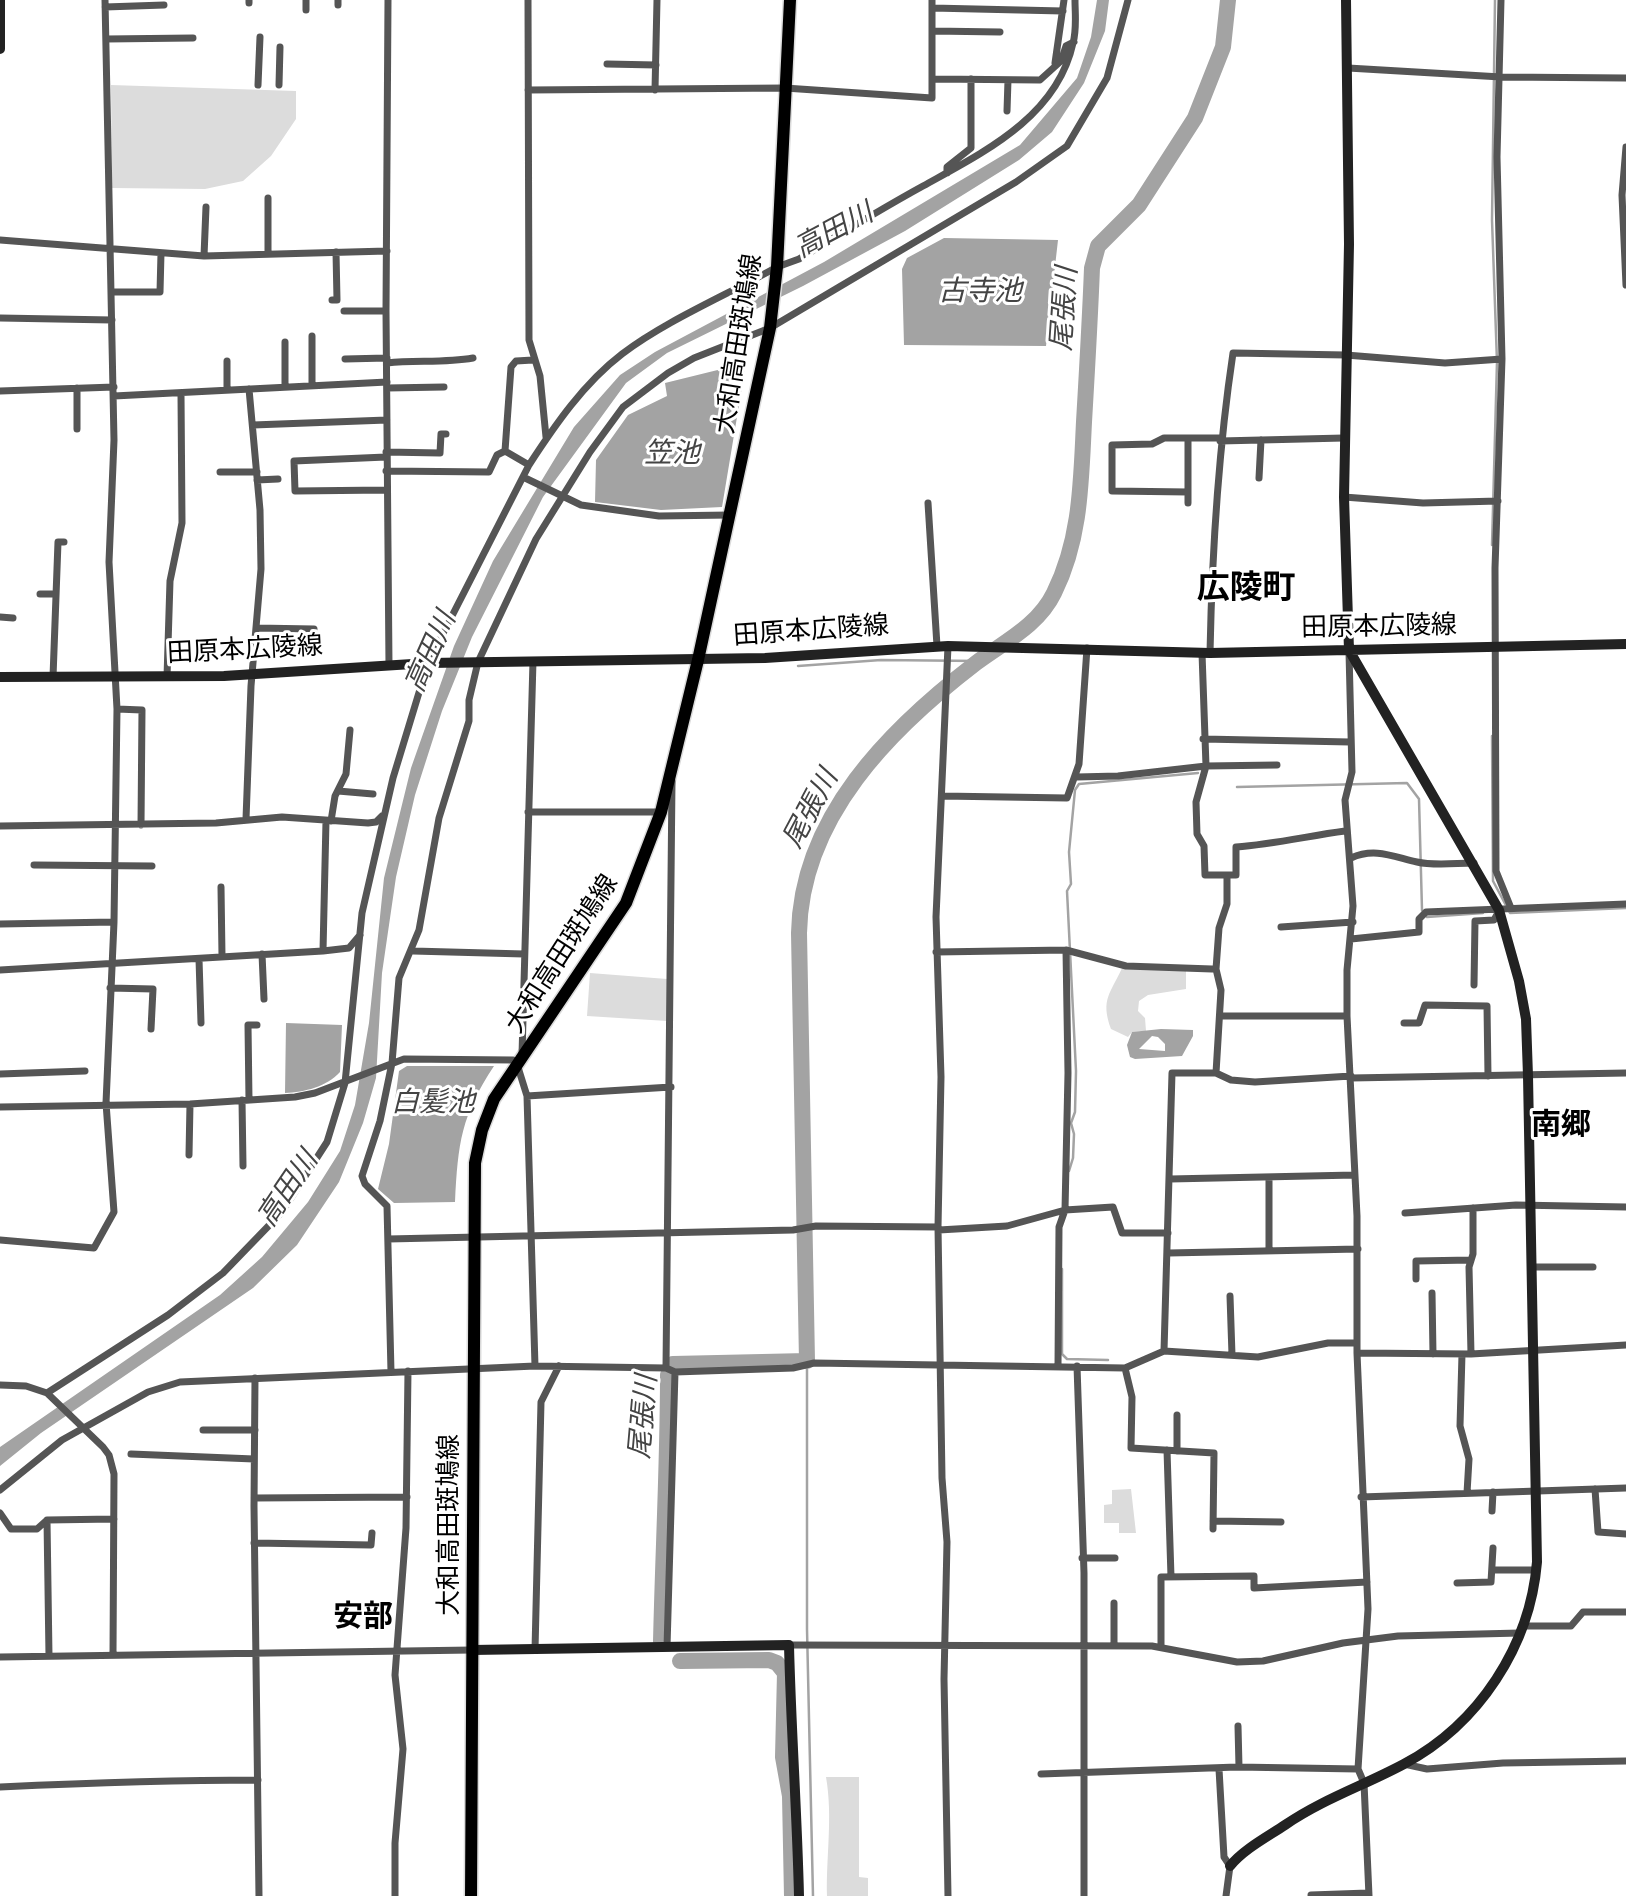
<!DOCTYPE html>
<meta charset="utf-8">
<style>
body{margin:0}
canvas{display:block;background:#fff}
</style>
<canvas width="1626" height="1896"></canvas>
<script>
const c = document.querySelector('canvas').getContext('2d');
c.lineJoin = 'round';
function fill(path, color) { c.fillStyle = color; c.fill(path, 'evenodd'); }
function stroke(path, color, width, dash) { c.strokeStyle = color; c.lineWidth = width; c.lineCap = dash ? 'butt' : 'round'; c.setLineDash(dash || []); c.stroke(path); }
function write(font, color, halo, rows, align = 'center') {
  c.font = font + ' "PT Sans Narrow","Noto Sans JP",sans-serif'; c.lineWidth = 6; c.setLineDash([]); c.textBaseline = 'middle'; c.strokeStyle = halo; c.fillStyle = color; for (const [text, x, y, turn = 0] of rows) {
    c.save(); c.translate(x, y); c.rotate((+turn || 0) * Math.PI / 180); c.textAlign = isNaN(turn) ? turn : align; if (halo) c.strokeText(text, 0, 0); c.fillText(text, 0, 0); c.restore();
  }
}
fill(new Path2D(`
 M111,85L296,91V119L271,156L243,181L205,189L112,188Z
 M1122,968L1186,969V989L1148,995L1139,1001L1138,1011L1145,1018L1146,1031L1132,1032L1128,1037L1111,1029C1100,999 1111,993 1122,968Z
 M590,973L667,979V1021L587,1016Z
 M1131,1489L1136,1533H1119V1523H1104V1505L1112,1504V1490Z
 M826,1777H859V1877L868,1878V1896H827C826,1856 833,1817 826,1777Z`), '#dcdcdc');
fill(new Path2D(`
 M1097,0H1109L1105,31L1084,83L1052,132L1019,160L905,231L803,286L667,353L626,383L543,497L472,637L442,711L415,795L396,877L382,973L376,1078L363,1123L339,1182L297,1245L253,1288L41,1433L0,1466V1447L220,1295L262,1257L308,1202L340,1151L355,1105L369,1023L384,878L411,768L454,646L493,561L574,427L620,375L655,352L824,262L1020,145L1077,78L1091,37Z
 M944,238L1058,240L1046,346L904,345L902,269L907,258Z
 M746,363L722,507L661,510L595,502L596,460L628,415L667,396L665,383Z
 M286,1023L342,1025L340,1072C326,1087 305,1092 285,1093Z
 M1161,1029L1193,1030V1036L1182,1056L1135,1059L1130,1057L1127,1045L1132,1032ZM1152,1036L1158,1037L1165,1044V1051L1139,1049Z
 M407,1066H494C461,1116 458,1143 455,1202L394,1203L378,1189L389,1144L399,1071Z`), '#a3a3a3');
stroke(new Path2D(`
 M1492,545L1497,362L1492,220L1495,0
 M798,666L881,660L979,661
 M1492,736L1493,881L1510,913L1626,908
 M1237,787L1407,783L1419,799L1422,910L1427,917L1483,913
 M1069,1171L1073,1158L1074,1134L1071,1123L1075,1112L1076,1071L1067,891L1071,884L1069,852L1075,790L1079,784L1198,773
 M1062,1269V1354L1067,1359L1108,1360
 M807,1361V1629L813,1896`), '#a3a3a3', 2.5);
stroke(new Path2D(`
 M661,1642C663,1552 668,1464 668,1375L673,1364L807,1361L799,933C801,817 890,729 976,663C1004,642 1038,626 1054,593C1081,539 1081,481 1084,422C1087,371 1090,320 1092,268L1098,246L1139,205L1195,118L1223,47L1228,0
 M680,1661L769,1660L777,1663L785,1673L783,1757L790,1796L792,1896`), '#a3a3a3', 16);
const primary = new Path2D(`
 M471,1896L475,1163L482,1130L494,1099L626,903L661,812L698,660L770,328L777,267L790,0`);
stroke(primary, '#dbdbdb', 15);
stroke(new Path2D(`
 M249,0V3
 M306,0V10
 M388,0L386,311L389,665
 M528,0L529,340L540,376L546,437
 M1501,0L1497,157L1502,359L1495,568L1496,871L1511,908
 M338,5V0
 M105,7L164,5
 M932,8L1063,11
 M933,31L1000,32
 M106,39L193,38
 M1055,63L1064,0
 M607,64L656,65
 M1348,68L1501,77L1626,78
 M934,79L1040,80L1061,61L1066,46L1074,42
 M258,85L260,37
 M279,85L280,47
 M528,90L785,88L932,98V0
 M655,90L657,0
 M1007,111L1008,80
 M1626,147L1622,195L1626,285
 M947,173V167L971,148V79
 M268,198V254
 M0,240L204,256L387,251
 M204,256L206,207
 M111,292H160L161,253
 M332,300H337L336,252
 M344,311H386
 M0,318L112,320
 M312,336V385
 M285,342V386
 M345,359L387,358
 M227,361V390
 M387,363C416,360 445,363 473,358
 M387,388L444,387
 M0,391L114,387
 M114,396L387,382
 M253,425L387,420
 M77,429V388
 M1220,441L1344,438
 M505,451L511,367L516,361L533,360
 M505,451L529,465
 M386,452L440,453L441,434H446
 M386,457L294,461L295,491L386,490
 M386,471L489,472L497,455L505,451
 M220,472H257
 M523,477L581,505L659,516L730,515
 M1259,478L1261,440
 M257,480L278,479
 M1188,492L1112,491V445L1152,444L1164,438H1220
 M1344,497L1423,503L1498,501
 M928,503L937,646
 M1188,503V438
 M40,594H56
 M0,617L13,618
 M256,628L314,629
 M948,646L936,917L941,1077L938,1227L942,1478L947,1542L944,1679L948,1896
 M1349,652L1352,772L1345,800L1353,906L1347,970V1016L1357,1216V1353L1368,1609L1358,1769L1364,1783L1369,1896
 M1202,653L1206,766L1196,802L1197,834L1204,846L1205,875H1236V847C1274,844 1308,836 1345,831
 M1210,653C1212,552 1218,453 1233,353L1346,355L1445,363L1502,359
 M53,677L58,542H64
 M167,677L170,581L182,523L181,394
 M117,709L142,710L141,825
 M1203,739L1350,742
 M1077,777L1118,776L1206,766L1277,765
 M338,791L373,794
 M942,796L1067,798L1079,764L1087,648
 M528,812H661
 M246,819L251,686L261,569L260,510L249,389
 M331,821L335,796L346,774L350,730
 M0,826L216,823L282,817L368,823L376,822L382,816
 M1351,858C1375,847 1394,857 1417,862C1434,866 1456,863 1474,863
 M34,865L152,866
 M221,887L222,956
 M0,924L114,922
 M1281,927L1353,922
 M1351,939L1419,932V919L1426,912L1626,904
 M323,951L326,821
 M413,951L524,954
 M936,952L1066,950L1126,966L1212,969
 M262,954L264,999
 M199,959L201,1023
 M0,970L323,951L349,948L360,935
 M1474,985L1475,921L1494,920L1499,911
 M110,988L153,989L151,1029
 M1220,1016H1347
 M1404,1023H1419L1425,1005L1487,1006L1488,1076
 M522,1055L533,661
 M1216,1073L1221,990L1216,969L1219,928L1227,904V875
 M0,1074L85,1071
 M1351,1078L1626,1073
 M527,1096L671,1087
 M242,1100L243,1166
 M249,1100L248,1025H257
 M0,1107L190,1104L295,1097L315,1093L404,1059L513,1060L517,1064L527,1096L535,1366
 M189,1155L190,1104
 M1269,1177V1251
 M1170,1179L1355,1175
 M1405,1213L1516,1205L1626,1207
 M939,1230L1007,1226L1065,1210L1113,1207L1122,1233H1168
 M388,1239L793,1230L816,1226L938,1227
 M0,1240L94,1248L114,1212L106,1103L114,922L117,709L109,562L114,440L105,0
 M1169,1253L1358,1249
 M1532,1267H1593
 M1416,1279V1261L1471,1260
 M1432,1293L1433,1354
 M1230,1296L1232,1355
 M1164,1351L1172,1073H1216L1231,1080L1255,1082L1351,1076
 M1357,1353L1471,1354L1626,1345
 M1462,1354L1460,1426L1469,1459L1467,1493
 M1471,1354L1469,1267L1473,1254V1208
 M1058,1366L1059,1227L1065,1210L1068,1073L1066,950
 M1077,1366L1084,1573V1896
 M666,1368L672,781
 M1125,1368L1132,1397L1131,1448L1214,1453L1213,1529
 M391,1372L387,1206L365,1184L362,1176L380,1121L392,1063L399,978L419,930L439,818L469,721V700L478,662L536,539L590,452L623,407L668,373L694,358L770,328L1016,182L1067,146L1107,78L1128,0
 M255,1378L254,1506L259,1896
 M0,1385L26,1386L47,1393L103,1447L109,1455L114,1474L113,1655
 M47,1393L168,1315L223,1273L282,1212L327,1142L345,1083L362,913L393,778L428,663L529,465C555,425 584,383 622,354C667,320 727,295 777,267L799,259C840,234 881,209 923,186C984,152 1057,117 1073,43C1077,29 1075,14 1075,0
 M203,1430H255
 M1167,1450L1171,1577
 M1177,1451V1415
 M131,1454L254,1459
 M1595,1489L1598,1532L1626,1534
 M0,1490L62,1440L148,1392L180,1382L535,1366L666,1368L675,1372L793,1368L814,1363L1125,1368L1164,1351L1258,1357L1328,1343H1357
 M1361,1497L1626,1488
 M254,1498L407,1497
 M1492,1511L1493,1492
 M0,1513L11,1529H37L47,1520L114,1519
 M47,1520L49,1656
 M1213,1521L1281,1522
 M254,1543L371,1545L372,1533
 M1082,1558H1115
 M1493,1570H1536
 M1457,1583L1491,1582L1493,1548
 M1114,1603V1645
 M1522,1626H1571L1583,1612H1626
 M789,1645L1152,1646L1237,1662L1263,1661L1343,1643L1398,1636L1520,1633
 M667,1647L675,1372
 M1161,1647V1577L1254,1576V1588L1367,1582
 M535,1650L541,1402L559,1366
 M0,1657L472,1650
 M1238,1726L1239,1767
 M1404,1764L1427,1769L1503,1763L1626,1761
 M1219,1769L1224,1857L1230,1866L1226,1896
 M1041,1774L1237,1767L1358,1769
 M0,1787C86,1783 172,1780 258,1780
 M1311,1895L1368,1893
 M395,1896V1843L403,1749L395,1675L406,1528L408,1371`), '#555', 7);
stroke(new Path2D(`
 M0,49V0
 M0,677L224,676L428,663L765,658L948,646L1210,653L1626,644
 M472,1650L789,1645C791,1729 797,1812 799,1896
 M1230,1866C1244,1849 1267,1837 1285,1825C1323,1799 1365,1785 1404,1764C1479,1724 1530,1646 1537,1562L1528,1076L1526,1019L1519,981L1499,910L1349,650L1344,497L1349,244L1346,0`), '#222', 10);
stroke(primary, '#000', 12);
write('26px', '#000', '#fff', [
 ["大和高田斑鳩線",739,344,-81],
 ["田原本広陵線",1379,627,-1],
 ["田原本広陵線",811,631,-4],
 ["田原本広陵線",245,650,-3],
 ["大和高田斑鳩線",562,954,-57],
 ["大和高田斑鳩線",450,1525,-90]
]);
write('italic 28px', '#444', '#fff', [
 ["高田川",834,231,-28],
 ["古寺池",980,292],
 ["尾張川",1065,309,-86],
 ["笠池",672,454],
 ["高田川",431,652,-66],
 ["尾張川",811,809,-62],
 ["白髪池",433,1103],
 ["高田川",288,1189,-56],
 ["尾張川",644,1417,-85]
]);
write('bold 30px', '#000', '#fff', [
 ["南郷",1561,1125],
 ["安部",363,1617]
]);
write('bold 33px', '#000', '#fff', [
 ["広陵町",1246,589]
]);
</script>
